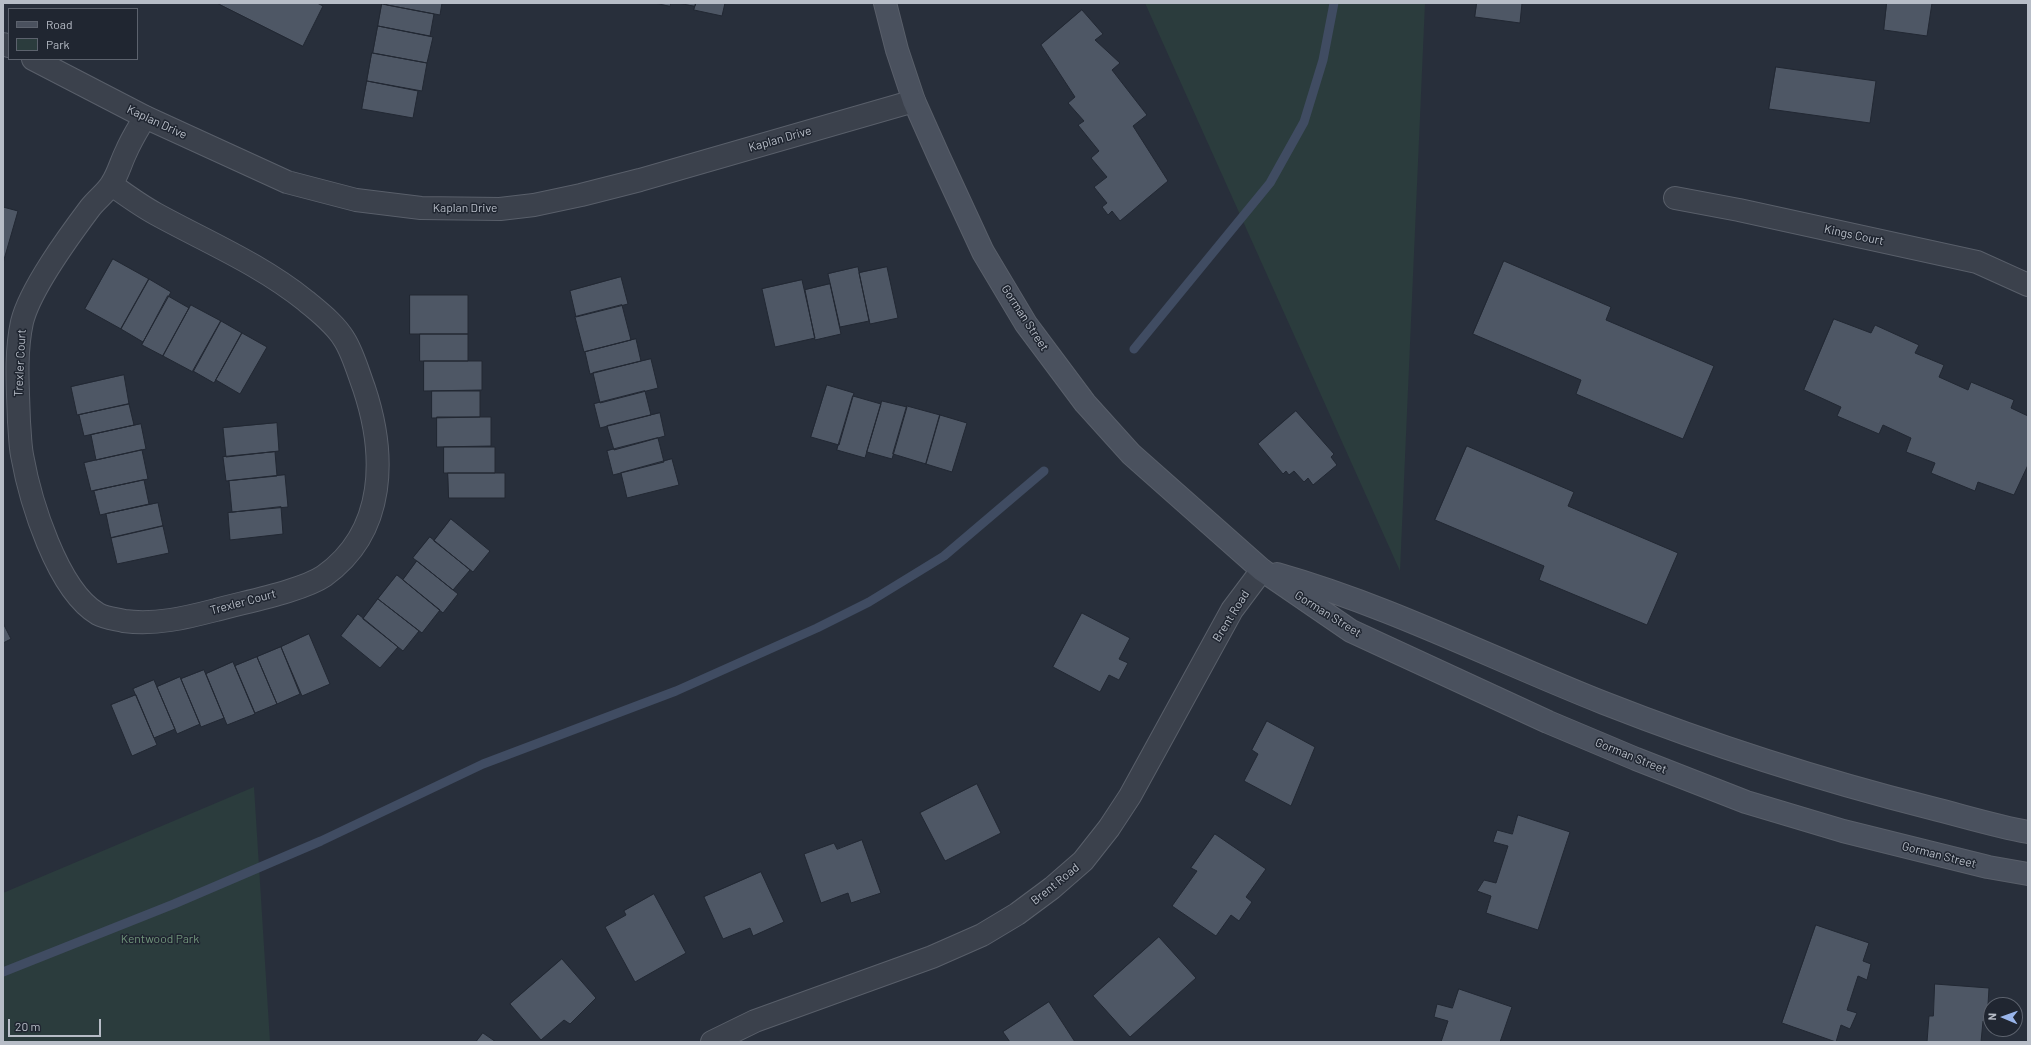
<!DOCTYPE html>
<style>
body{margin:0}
#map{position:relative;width:2031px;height:1045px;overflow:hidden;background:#282f3b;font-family:Barlow,sans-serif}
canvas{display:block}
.frame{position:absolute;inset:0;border:4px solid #b7bdc7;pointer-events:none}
.legend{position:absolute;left:8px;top:8px;width:130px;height:52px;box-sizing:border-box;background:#202631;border:1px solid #5c626d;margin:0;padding:5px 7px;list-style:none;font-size:12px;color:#b7bdc7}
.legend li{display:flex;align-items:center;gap:8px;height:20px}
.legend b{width:20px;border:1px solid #5c626d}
.north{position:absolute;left:1983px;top:997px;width:40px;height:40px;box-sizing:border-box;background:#202631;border:1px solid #5c626d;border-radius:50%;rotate:272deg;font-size:11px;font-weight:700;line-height:16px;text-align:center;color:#b7bdc7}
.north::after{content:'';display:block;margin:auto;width:14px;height:18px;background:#99b5ea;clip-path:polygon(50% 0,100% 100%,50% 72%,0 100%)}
.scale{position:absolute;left:8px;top:1019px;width:93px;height:18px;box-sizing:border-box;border:2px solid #b7bdc7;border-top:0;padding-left:5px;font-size:12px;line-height:14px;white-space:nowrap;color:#b7bdc7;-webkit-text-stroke:3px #202631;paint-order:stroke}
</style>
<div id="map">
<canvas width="2031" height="1045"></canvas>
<div class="frame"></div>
<ul class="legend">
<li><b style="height:5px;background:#4a515e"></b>Road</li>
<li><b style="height:11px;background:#2b3c3d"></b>Park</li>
</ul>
<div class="north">N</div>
<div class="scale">20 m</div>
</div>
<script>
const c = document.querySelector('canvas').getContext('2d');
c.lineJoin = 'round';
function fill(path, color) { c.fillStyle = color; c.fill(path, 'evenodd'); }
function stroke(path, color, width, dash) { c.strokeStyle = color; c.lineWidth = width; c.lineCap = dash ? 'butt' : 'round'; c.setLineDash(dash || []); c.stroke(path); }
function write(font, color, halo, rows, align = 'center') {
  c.font = font + ' Barlow,sans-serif'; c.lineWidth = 3; c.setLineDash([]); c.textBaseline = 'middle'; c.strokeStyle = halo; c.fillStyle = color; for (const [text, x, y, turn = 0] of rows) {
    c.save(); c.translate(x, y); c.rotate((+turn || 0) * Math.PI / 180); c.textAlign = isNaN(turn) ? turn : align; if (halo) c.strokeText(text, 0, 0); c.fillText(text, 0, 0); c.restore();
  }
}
fill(new Path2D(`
 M1145,3H1425L1400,571Z
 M254,787L270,1042H3V893Z`), '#2b3c3d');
stroke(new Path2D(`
 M1134,349L1270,183L1304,122L1323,60L1334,3
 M3,972L174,904L321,841L483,764L676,691L817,628L869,602L944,556L1044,471`), '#404c62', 9);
const building = new Path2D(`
 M217,3H317L323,6L303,46Z
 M387,3H442L440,15L387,5Z
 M655,3H671L670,6Z
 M678,3H696L695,6Z
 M696,3H725L722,16L694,10Z
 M1477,3H1522L1520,23L1475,17Z
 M1887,3H1932L1927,36L1884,30Z
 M382,4L434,14L430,36L378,26Z
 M1082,10L1103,34L1095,40L1120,63L1112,70L1147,115L1133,126L1168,181L1120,221L1112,211L1108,215L1102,207L1107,203L1094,187L1107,177L1091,158L1099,151L1078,125L1084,121L1068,103L1075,97L1041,45Z
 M378,26L433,37L427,63L373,53Z
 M372,53L427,63L422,91L367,81Z
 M1776,67L1876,81L1870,123L1769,109Z
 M367,81L418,91L413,118L362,109Z
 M3,207L18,211L3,263Z
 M113,259L149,279L121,329L85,309Z
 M1504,261L1611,307L1606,320L1714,366L1683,439L1576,394L1581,380L1473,334Z
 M858,267L869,321L840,327L828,274Z
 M887,267L898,318L870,324L859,273Z
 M621,277L628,304L576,317L570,291Z
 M149,279L171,292L143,342L121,329Z
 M802,280L815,338L775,347L762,289Z
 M830,284L841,334L815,340L805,290Z
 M410,295H468V334H410Z
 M168,296L189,308L163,356L142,345Z
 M191,305L221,321L193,372L163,356Z
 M622,305L631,340L584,352L575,317Z
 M1834,319L1871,333L1875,325L1919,345L1915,353L1944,365L1939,377L1968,390L1971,382L2014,400L2011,408L2028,416V465L2014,495L1978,482L1975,491L1931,473L1935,463L1906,452L1911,438L1883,425L1879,434L1837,416L1841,407L1804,390Z
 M221,321L242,333L214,383L193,371Z
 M242,333L267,347L240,394L216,380Z
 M420,334H468V361H420Z
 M636,339L641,361L590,374L585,352Z
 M651,359L658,388L600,403L593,373Z
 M424,361H482V390L424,391Z
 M124,375L129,404L77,415L71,387Z
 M827,385L854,393L839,445L811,437Z
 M432,391H480V417L432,418Z
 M645,391L651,415L600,428L594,404Z
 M853,396L881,404L865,458L837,450Z
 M882,401L907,407L892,459L867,452Z
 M129,404L134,425L84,436L79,415Z
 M907,406L940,415L926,464L893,454Z
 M1296,411L1334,454L1331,457L1337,465L1313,485L1308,478L1304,482L1294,471L1289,475L1286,471L1283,474L1258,444Z
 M660,413L665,436L614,450L607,426Z
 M940,415L967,423L952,472L926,464Z
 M437,417H491V446L437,447Z
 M277,423L279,451L226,457L223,428Z
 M141,424L146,449L96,460L91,435Z
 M658,438L664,462L613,475L607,451Z
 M1467,446L1574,492L1568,506L1678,553L1647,625L1539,580L1544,566L1435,520Z
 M444,447H495V473H444Z
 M142,450L148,479L91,491L84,463Z
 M275,452L277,476L226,481L223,457Z
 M672,459L679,485L627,498L621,473Z
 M448,473H505V498H449Z
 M285,475L288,507L232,512L229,481Z
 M144,480L149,504L100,515L94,491Z
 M158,503L163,526L111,538L106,514Z
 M281,507L283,534L230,540L228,513Z
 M451,519L490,551L473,572L434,541Z
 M163,526L169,553L117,564L111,538Z
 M430,537L470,570L453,590L413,558Z
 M417,561L458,594L443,613L403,580Z
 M397,575L440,610L422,633L378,599Z
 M378,599L419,631L403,651L363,619Z
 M1082,613L1130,638L1119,659L1128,663L1119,680L1109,675L1100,692L1053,667Z
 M358,614L398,647L380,668L341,636Z
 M3,623L11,639L3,643Z
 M309,634L330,684L302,696L281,647Z
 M281,647L300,694L277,704L257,657Z
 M257,657L277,704L255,713L235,666Z
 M233,662L255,714L227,725L206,674Z
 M204,670L224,718L201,727L181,679Z
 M180,677L200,724L177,734L157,687Z
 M154,680L175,729L154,738L133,689Z
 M136,695L157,745L132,756L111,705Z
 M1267,721L1315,747L1291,806L1244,781L1258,754L1252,750Z
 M977,784L1001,833L945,861L920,813Z
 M1518,815L1570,832L1538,930L1486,913L1491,896L1477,891L1484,880L1496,883L1508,846L1493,842L1497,830L1512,834Z
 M1215,834L1266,869L1246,897L1252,902L1239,921L1231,915L1216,936L1172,906L1197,871L1191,868Z
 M862,840L881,893L851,903L848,893L821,903L804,854L834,843L837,849Z
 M761,872L784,922L753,936L750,928L723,939L704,897Z
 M654,894L686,953L635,982L605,927L626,915L624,911Z
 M1816,925L1869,943L1863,961L1871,964L1867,980L1858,976L1847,1010L1857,1013L1850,1029L1841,1025L1836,1042L1782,1023Z
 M1159,937L1196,978L1130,1037L1093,996Z
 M562,959L596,998L570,1024L564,1020L541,1040L510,1004Z
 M1935,984L1989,988L1987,1021H1983L1981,1042H1927L1929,1016H1933Z
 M1459,989L1512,1007L1500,1042H1441L1448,1021L1434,1017L1437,1004L1452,1008Z
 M1049,1002L1075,1042H1010L1003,1032Z
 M483,1033L496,1042H476Z`);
fill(building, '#4e5765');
stroke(building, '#222833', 1);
const minor = new Path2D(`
 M112,185C126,195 141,206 156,214C207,242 260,264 306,301C319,312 335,324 344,339C353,353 358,372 364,388C386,454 387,531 324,576C302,591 244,602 216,610C185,618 156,625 124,621C116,619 105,618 98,614C57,590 30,500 22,455C20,444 20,433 19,422C18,389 15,354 22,322C30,289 69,236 90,208C97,199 107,192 112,183C118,174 121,162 126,152C131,140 138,129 145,117
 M1675,198L1739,210L1977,262L2028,285
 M712,1042L755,1021L932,957L982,935L1017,914L1052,888L1083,861L1109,828L1130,796L1232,610L1262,570`);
const tertiary = new Path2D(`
 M3,44L9,46
 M33,59L145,117L287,182L356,200L421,208L500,209L534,205L581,195L640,180L914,101`);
const secondary = new Path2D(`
 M885,3L897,50L914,101L939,157L983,252L1026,324L1085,403L1131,454L1262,570L1351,631L1548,722L1636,759L1746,802L1843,831L1988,867L2028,874
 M1277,574C1390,606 1495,660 1604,703C1711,745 1820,780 1931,808C1963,816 1995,826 2028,832`);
stroke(minor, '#595f6a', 24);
stroke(tertiary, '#595f6a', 24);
stroke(secondary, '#595f6a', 24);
stroke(minor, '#3b414c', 22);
stroke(tertiary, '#3b414c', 22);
stroke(secondary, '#4a515e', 22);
write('12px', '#b7bdc7', '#202631', [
 ["Kaplan Drive",157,122,25],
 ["Kaplan Drive",780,139,-16],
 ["Kaplan Drive",465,208],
 ["Kings Court",1854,235,12],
 ["Gorman Street",1025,318,57],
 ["Trexler Court",20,363,-87],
 ["Trexler Court",243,602,-15],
 ["Gorman Street",1328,614,32],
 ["Brent Road",1231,616,-58],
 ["Gorman Street",1631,756,22],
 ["Gorman Street",1939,855,14],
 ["Brent Road",1055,884,-39]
]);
write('12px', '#71957b', '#202631', [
 ["Kentwood Park",160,939]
]);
</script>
